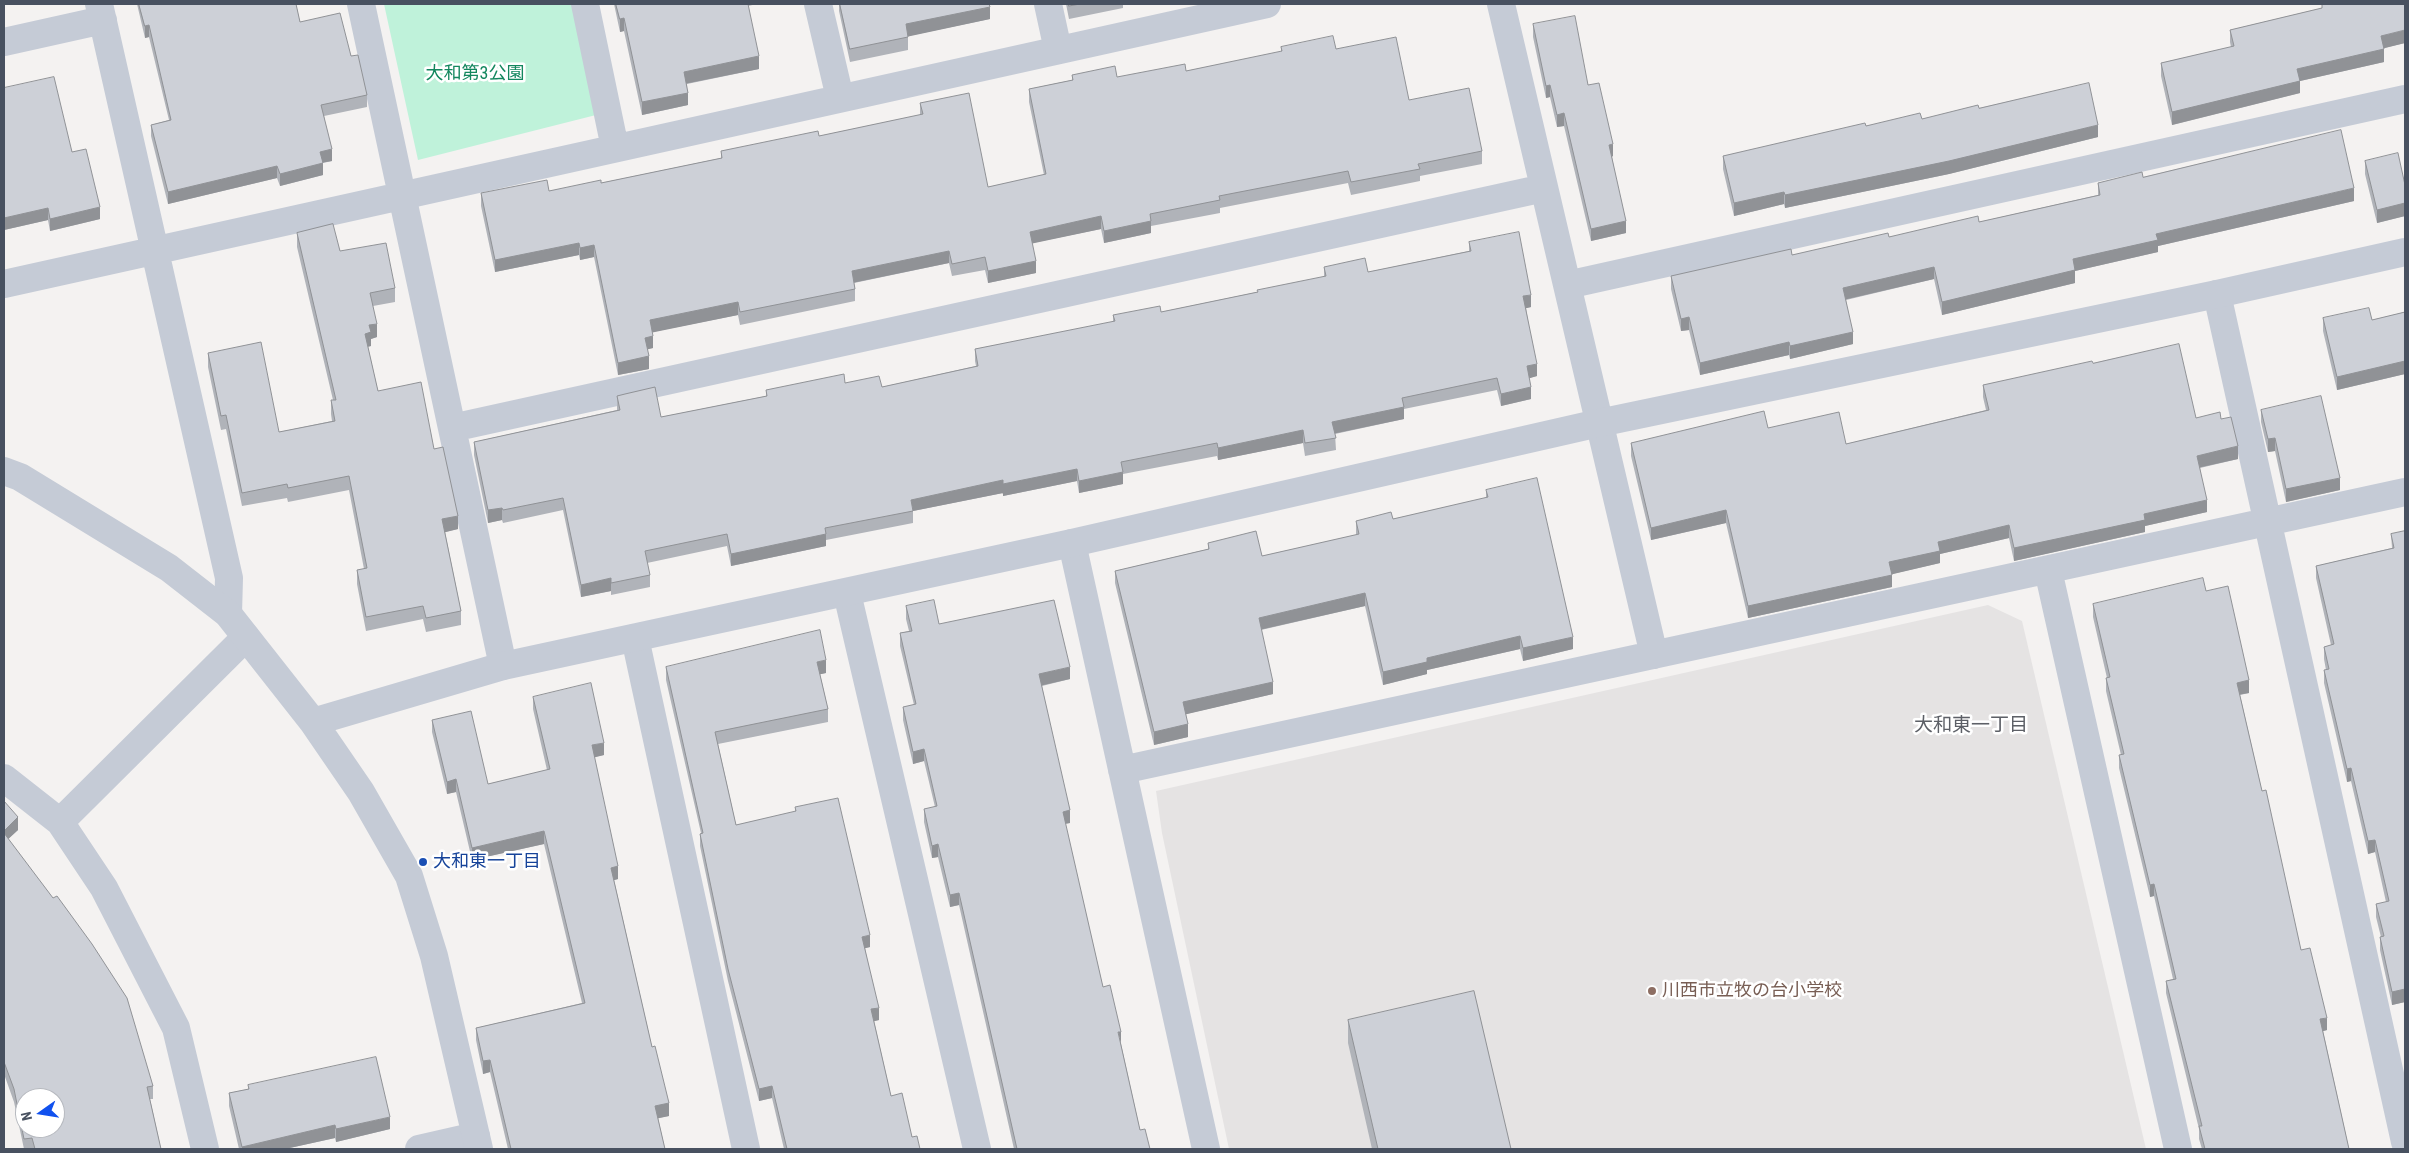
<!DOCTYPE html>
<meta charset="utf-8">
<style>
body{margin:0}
#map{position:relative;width:2409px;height:1153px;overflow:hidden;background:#f4f2f1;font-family:"Roboto Condensed",sans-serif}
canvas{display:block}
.frame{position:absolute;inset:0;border:5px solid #485160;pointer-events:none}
.north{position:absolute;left:15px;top:1088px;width:50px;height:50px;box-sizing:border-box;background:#fff;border:1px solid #b6b9bf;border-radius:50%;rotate:257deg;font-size:14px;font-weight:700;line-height:20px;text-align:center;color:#485160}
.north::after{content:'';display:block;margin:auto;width:18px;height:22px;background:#1151ee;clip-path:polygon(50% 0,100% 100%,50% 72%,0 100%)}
</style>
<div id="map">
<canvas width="2409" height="1153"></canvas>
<div class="frame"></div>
<div class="north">N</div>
</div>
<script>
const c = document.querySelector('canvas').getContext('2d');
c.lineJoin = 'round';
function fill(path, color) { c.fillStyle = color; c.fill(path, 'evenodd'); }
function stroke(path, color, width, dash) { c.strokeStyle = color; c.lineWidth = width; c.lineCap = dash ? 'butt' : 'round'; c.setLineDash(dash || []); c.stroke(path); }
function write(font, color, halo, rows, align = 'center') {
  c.font = font + ' "Roboto Condensed","Noto Sans JP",sans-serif'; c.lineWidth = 5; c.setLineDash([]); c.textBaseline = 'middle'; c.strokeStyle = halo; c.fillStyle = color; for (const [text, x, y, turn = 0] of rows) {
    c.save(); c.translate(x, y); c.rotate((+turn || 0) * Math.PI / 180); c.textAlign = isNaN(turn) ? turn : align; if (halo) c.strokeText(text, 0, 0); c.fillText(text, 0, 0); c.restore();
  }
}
fill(new Path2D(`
 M1988,605L2022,621L2146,1149H1229L1162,833L1156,791Z`), '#e5e3e3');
fill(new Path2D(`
 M384,4H573L596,115L418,160Z`), '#bff2da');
stroke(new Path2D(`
 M99,4L229,578L228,614
 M361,4L503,666
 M585,4L615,148
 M818,4L840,98
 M1048,4L1058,50
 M1501,4L1654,655
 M4,42L103,20
 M4,284L1267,4
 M1567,285L2405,99
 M2217,294L2405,1142
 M452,428L1544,188
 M1072,543L1206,1149
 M2048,570L2178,1149
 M847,593L977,1149
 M635,638L746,1149
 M1122,770L2405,492
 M4,778L60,822L104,888L176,1028L205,1149
 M60,822L246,637
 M419,1149L476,1136`), '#c5cbd6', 28);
stroke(new Path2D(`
 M4,471L20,477L169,568L228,614L313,722L361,792L409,876L434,956L479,1149
 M313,722L503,666L1072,543L1599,423L2217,294L2405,252`), '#c5cbd6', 28);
fill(new Path2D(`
 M137,4H296L300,22L351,56L367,95V107L324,116L332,161L323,163V175L280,186L277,178L168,204L151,136V125L169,120L149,37L145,38Z
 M614,4H757L748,6L759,69L687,84L688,105L642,115L624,31L620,32Z
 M839,4H989L990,19L908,36V50L850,62L839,11Z
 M1066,4H1128L1123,5V8L1069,19Z
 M2322,5L2405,43L2384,48V62L2300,81V93L2172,125L2161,76V63L2231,47L2230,42V30L2322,8Z
 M1533,24L1588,85L1613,156L1612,157L1626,233L1591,241L1564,126L1557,127L1550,97L1546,98L1533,37Z
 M1281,47L1336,49L1482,151V164L1420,176V181L1351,195L1348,183L1220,208V213L1151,226V233L1104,243L1101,229L1032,243L1036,273L988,283L985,270L952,276L949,263L854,283L855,289V301L740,325L738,315L652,332L653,348L647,349L649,369L618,375L594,257L580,260L579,255L495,272L481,206V193L549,191L601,183L721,158V151L819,136L920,115V103L988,187L1044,175L1029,102V89L1072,80V75L1117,77L1186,71L1281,52Z
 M4,88L72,152L100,219L50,231L48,220L4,230Z
 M1979,108L2098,137L1949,174L1785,208L1784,204L1734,216L1723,169V156L1866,126L1922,119Z
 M2365,161L2405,185V216L2377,223L2365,174Z
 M2143,177L2354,201L2158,246V252L2075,271V283L1942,315L1934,279L1846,300L1853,344L1790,359L1789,355L1700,375L1689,330L1681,331L1671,289V276L1792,255L1889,237L1979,222L2098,195V183Z
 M297,233L340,251L395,288V302L373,306L377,337L371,339V346L368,347L378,391L434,449L458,529L445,532L461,611V625L426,632L423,619L366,631L357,584V570L364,569L349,490L288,502L287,498L242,506L226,429L221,430L208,367V353L279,432L332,421L331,414V400H333L297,247Z
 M1469,242L1531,307L1526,308L1537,376L1529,378L1531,399L1501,406L1497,390L1404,409V419L1335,434L1336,450L1305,456L1303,443L1218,460L1217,456L1123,474V484L1079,493L1077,481L1003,496V493L913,511V523L826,540V546L731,566L727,546L647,563L650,575V587L611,595V591L581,597L563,510L503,523L502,520L488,523L474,455V442L617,410V396L661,417L766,396V390L845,383L882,387L976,366L975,361V349L1113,322V315L1161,312L1257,292L1324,277V267L1368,272L1469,251Z
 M2405,312V374L2337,390L2323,331V318L2372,320Z
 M2093,363L2196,418L2221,419L2238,459L2200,468L2207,512L2145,526V532L2014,561L2009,538L1940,554V563L1892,574V587L1748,618L1726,523L1651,540L1631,456V443L1768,428L1846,444L1986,410L1983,397V385Z
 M2261,410L2340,490L2286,502L2275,451L2268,452L2261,422Z
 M1486,490L1573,649L1523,661L1520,649L1427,670V674L1383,685L1365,606L1261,630L1273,694L1186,714L1188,737L1154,745L1115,583V571L1208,549V543L1262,556L1356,535V521L1393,519L1486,498Z
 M2405,531V1002L2392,1005L2380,950V937H2381L2376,917V904L2386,902L2375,852L2368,854L2351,781L2347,782L2324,683V670H2326L2324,659V647L2331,645L2316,578V566L2392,548L2391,534Z
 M2206,591L2249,693L2240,695L2262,791L2301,950L2327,1030L2323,1031L2349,1149H2202L2199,1139V1129L2166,993V981L2173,979L2154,896L2150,897L2119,768V755H2121L2106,691V678H2107L2093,617V604Z
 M906,606L939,624L1070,679L1042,686L1070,823L1065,824L1103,987L1121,1044L1140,1130L1150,1149H1014L959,905L950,907L938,857L932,858L924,822V809L935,807L924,761L913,764L903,720V707L914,705L900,646V633L909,631L906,619Z
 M666,667L826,673L820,674L828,709V722L718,744L736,825L795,812V807L870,947L865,948L879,1020L874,1021L891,1096L912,1137L920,1149H784L772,1098L759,1101L728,981L700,846V834L701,833L666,680Z
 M533,697L604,755L594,757L618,879L614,880L652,1047L669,1116L658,1118L665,1149H508L490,1072L483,1074L476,1040V1028L582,1003L544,844L472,860L456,792L447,794L432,732V720L488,784L547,770L533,709Z
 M4,801L18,830L8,839L153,1086V1099H150L161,1149H24L14,1102L4,1074Z
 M1348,1020L1511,1149H1372L1348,1043Z
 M248,1085L390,1129L336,1142L335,1138L285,1149H239L229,1106V1093L248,1089Z`), '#b0b3b9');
fill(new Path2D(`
 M990,7V19L906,37V24Z
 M624,18V31L620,32V19Z
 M149,25V37L145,38V26Z
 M2405,30V43L2381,49V36Z
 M2384,49V62L2300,81V93L2172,125V112L2297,69Z
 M759,56V69L684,84V72Z
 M1550,85V97L1546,98V86Z
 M688,93V105L642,115V102Z
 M1564,113V126L1557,127V115Z
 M2098,125V137L1949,174L1785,208V195Z
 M1613,144V156L1609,157V145Z
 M332,149V161L320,163V152Z
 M323,163V175L280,186V174Z
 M277,166V178L168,204V192Z
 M2354,188V201L2158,246V252L2075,271V283L1942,315V302L2073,259L2156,234Z
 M1784,192V204L1734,216V203Z
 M2405,203V216L2377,223V210Z
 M100,207V219L50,231V219Z
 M48,208V220L4,230V218Z
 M1101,216V229L1030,244V232Z
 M1151,221V233L1104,243V231Z
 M1626,221V233L1591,241V229Z
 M579,243V255L495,272V260Z
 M594,245V257L580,260V248Z
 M949,251V263L852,283V271Z
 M1036,261V273L988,283V271Z
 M1934,267V279L1843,300V288Z
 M1531,295V307L1523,309V296Z
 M738,302V315L650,333V320Z
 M1689,317V330L1681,331V319Z
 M377,324V337L371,339V346L365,347V334L369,325Z
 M1853,332V344L1790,359V346Z
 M653,336V348L645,350V338Z
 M1789,342V355L1700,375V363Z
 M649,356V369L618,375V363Z
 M2405,361V374L2337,390V377Z
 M1537,364V376L1527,379V366Z
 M1531,387V399L1501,406V394Z
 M1404,407V419L1332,434V422Z
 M1303,430V443L1218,460V448Z
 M2275,438V451L2268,452V439Z
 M2238,446V459L2197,468V456Z
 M1077,469V481L1003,496V484Z
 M1123,472V484L1079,493V481Z
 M2340,478V490L2286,502V489Z
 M1003,480V493L913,511L911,500Z
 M2207,500V512L2145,526V532L2014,561V548L2144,514Z
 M502,508V520L488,523V510Z
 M1726,510V523L1651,540V528Z
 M458,516V529L442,533V519Z
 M2009,525V538L1940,554V563L1889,575V562L1938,542Z
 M826,534V546L731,566V554Z
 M1892,575V587L1748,618V606Z
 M611,578V591L581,597V585Z
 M1365,593V606L1259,630V618Z
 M1520,636V649L1427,670V674L1383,685V672L1427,658Z
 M1573,637V649L1523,661V648Z
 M826,660V673L817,675V662Z
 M1070,667V679L1039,686V674Z
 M2249,680V693L2237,695V683Z
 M1273,682V694L1183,715V702Z
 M1188,724V737L1154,745V732Z
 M604,743V755L592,758V745Z
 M924,749V761L913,764V752Z
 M2351,768V781L2347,782V769Z
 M456,779V792L447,794V782Z
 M1070,810V823L1063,824V812Z
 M18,817V830L4,843V831Z
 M544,831V844L472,860V848Z
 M2375,840V852L2368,854V841Z
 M938,844V857L932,858V846Z
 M618,866V879L611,881V868Z
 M2154,884V896L2150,897V885Z
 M959,893V905L950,907V895Z
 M870,935V947L862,949V937Z
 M2405,989V1002L2392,1005V992Z
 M879,1008V1020L871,1022V1009Z
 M2327,1018V1030L2320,1032V1019Z
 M1118,1032H1121V1044Z
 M490,1060V1072L483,1074V1061Z
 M772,1086V1098L759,1101V1089Z
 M669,1103V1116L655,1119V1106Z
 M390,1117V1129L336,1142V1129Z
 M335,1125V1138L285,1149H242V1147Z`), '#909296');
const building = new Path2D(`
 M139,4H296L300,22L340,13L351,56L358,55L367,95L321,105L332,149L320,152L323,163L280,174L277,166L168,192L151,125L171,120L149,25L145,26Z
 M616,4H748L759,56L684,72L688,93L642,102L624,18L620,19Z
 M840,4H989L990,7L906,24L908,37L850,49Z
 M1069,4H1080L1069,6Z
 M2326,4H2405V30L2381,36L2384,49L2297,69L2300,81L2172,112L2161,63L2234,46L2230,30L2322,8V5Z
 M1575,16L1588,85L1599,83L1613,144L1609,145L1626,221L1591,229L1564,113L1557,115L1550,85L1546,86L1533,24Z
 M1333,36L1336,49L1396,37L1409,100L1469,88L1482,151L1418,164L1420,169L1351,182L1348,171L1219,196L1220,200L1150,214L1151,221L1104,231L1101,216L1030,232L1036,261L988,271L985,257L952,264L949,251L852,271L855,289L740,312L738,302L650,320L653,336L645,338L649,356L618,363L594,245L580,248L579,243L495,260L481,193L547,180L549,191L601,180V183L722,158L721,151L818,131L819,136L923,114L920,103L969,93L988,187L1046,174L1029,89L1073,80L1072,75L1115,66L1117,77L1185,64L1186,71L1282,51L1281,47Z
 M54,77L72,152L86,149L100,207L50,219L48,208L4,218V88Z
 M2089,83L2098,125L1949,161L1785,195L1784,192L1734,203L1723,156L1865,123L1866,126L1920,113L1922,119L1978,105L1979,108Z
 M2341,130L2354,188L2156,234L2158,240L2073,259L2075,270L1942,302L1934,267L1843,288L1853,332L1790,346L1789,342L1700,363L1689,317L1681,319L1671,276L1791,249L1792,255L1888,233L1889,237L1978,216L1979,222L2100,195L2098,183L2142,172L2143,177Z
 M2398,153L2405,185V203L2377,210L2365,161Z
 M333,224L340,251L386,243L395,288L370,293L377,324L369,325L371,332L365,334L378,391L421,382L434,449L443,447L458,516L442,519L461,611L426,618L423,606L366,617L357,570L367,568L349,476L288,488L287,484L242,493L226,415L221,416L208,353L261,342L279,432L335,421L331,400H336L297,233Z
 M1519,232L1531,295L1523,296L1537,364L1527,366L1531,387L1501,394L1497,378L1402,398L1404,407L1332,422L1336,438L1305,443L1303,430L1218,448L1217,443L1121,462L1123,472L1079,481L1077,469L1003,484V480L911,500L913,511L825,528L826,534L731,554L727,534L645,551L650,575L611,583V578L581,585L563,498L503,510L502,508L488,510L474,442L620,410L617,396L625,394L655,387L661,417L767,396L766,390L844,374L845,383L879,376L882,387L978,366L975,349L1115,321L1113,315L1160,306L1161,312L1258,292L1257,290L1326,276L1324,267L1365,258L1368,272L1471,251L1469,242Z
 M2369,308L2372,320L2405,312V361L2337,377L2323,318Z
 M2179,344L2196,418L2220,412L2221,419L2231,417L2238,446L2197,456L2207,500L2144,514L2145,520L2014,548L2009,525L1938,542L1940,551L1889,562L1892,575L1748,606L1726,510L1651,528L1631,443L1764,411L1768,428L1839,412L1846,444L1989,410L1983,385L2092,361L2093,363Z
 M2321,396L2340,478L2286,489L2275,438L2268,439L2261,410Z
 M1537,478L1573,637L1523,648L1520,636L1427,658V662L1383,672L1365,593L1259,618L1273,682L1183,702L1188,724L1154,732L1115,571L1209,549L1208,543L1256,531L1262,556L1359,534L1356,521L1391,512L1393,519L1488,497L1486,490Z
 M2405,531V989L2392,992L2380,937L2384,936L2376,904L2389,901L2375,840L2368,841L2351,768L2347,769L2324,670L2329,669L2324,647L2334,644L2316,566L2394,548L2391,534Z
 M2203,578L2206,591L2228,586L2249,680L2237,683L2262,791L2266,790L2301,950L2310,948L2327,1018L2320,1019L2349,1149H2205L2199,1126H2202L2166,981L2176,979L2154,884L2150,885L2119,755L2124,754L2106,678L2110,677L2093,604Z
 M934,600L939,624L1054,600L1070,667L1039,674L1070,810L1063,812L1103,987L1110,985L1121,1032H1118L1140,1130L1145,1129L1150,1149H1017L959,893L950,895L938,844L932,846L924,809L937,806L924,749L913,752L903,707L916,704L900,633L912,631L906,606Z
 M820,630L826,660L817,662L828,709L715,732L736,825L796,811L795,807L838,798L870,935L862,937L879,1008L871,1009L891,1096L902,1093L912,1137L917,1136L920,1149H787L772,1086L759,1089L728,969L700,834L703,833L666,667Z
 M591,683L604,743L592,745L618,866L611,868L652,1047L655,1046L669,1103L655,1106L665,1149H511L490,1060L483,1061L476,1028L585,1003L544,831L472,848L456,779L447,782L432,720L471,711L488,784L550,769L533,697Z
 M4,801L18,817L4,831Z
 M4,833L53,898L57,896L92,944L127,998L153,1086L147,1087L161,1149H35L32,1138L24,1139L14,1089L4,1062ZM25,1098H55V1128H25Z
 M1474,991L1511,1149H1378L1348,1020Z
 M376,1057L390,1117L336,1129L335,1125L242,1147L229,1093L249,1089L248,1085Z`);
fill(building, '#cdd0d7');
stroke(building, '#909296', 1);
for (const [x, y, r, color] of [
 [423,862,5,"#1a4fb4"],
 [1652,991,5,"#8d6e63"]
]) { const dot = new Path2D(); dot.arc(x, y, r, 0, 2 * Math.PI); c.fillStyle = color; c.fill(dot); stroke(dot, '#fff', 2); }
write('18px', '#13875e', '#fff', [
 ["大和第3公園",475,74]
]);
write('18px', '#164399', '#fff', [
 ["大和東一丁目",433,862]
], 'left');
write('18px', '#785e54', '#fff', [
 ["川西市立牧の台小学校",1662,991]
], 'left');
write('19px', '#5d6067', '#fff', [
 ["大和東一丁目",1971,726]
]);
</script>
